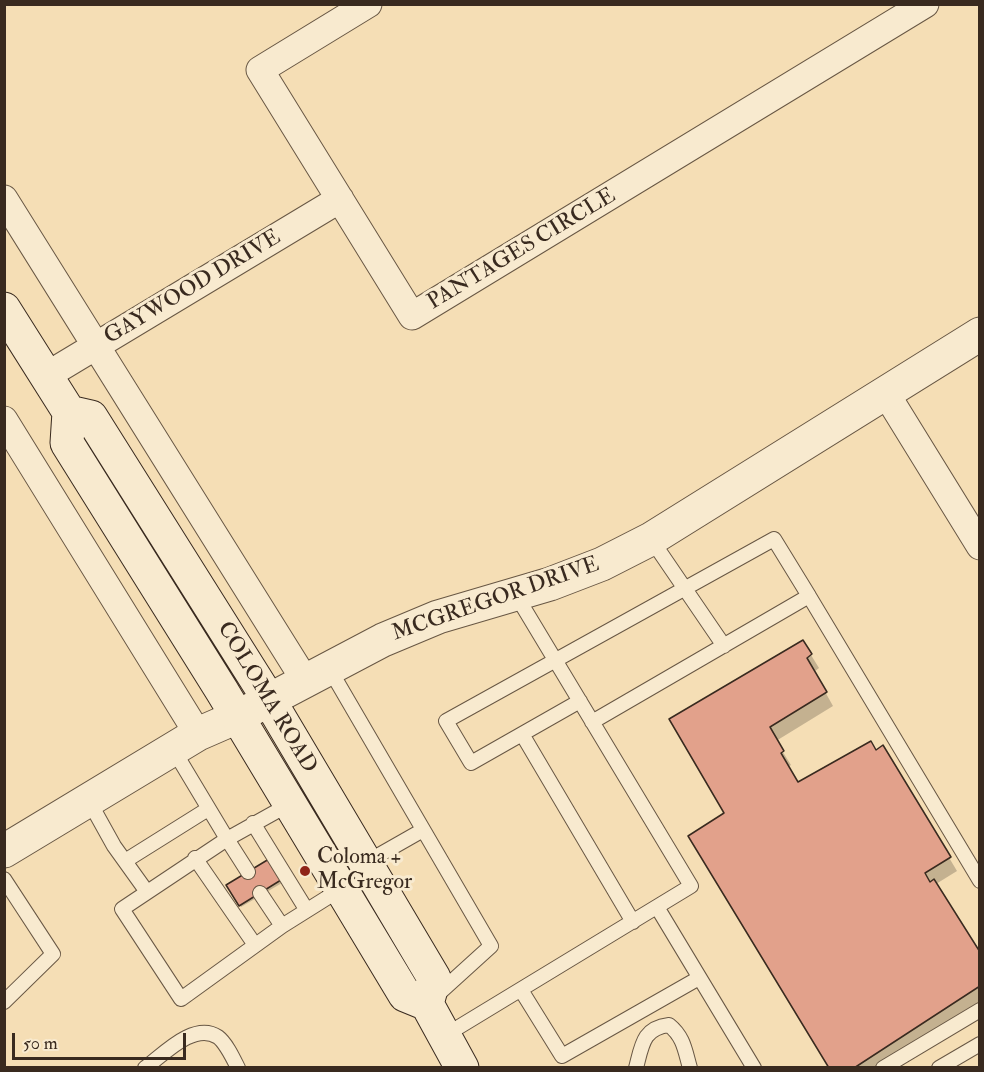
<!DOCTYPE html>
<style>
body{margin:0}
#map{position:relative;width:984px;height:1072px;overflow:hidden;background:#f5deb5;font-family:"IM FELL Double Pica",serif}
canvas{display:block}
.frame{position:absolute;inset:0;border:6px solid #392a1f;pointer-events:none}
.scale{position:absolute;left:12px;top:1033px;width:174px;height:27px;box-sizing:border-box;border:3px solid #392a1f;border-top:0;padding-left:8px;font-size:18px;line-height:21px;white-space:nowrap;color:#392a1f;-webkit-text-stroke:4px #f8eacf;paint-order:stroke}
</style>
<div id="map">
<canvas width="984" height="1072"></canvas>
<div class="frame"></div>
<div class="scale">50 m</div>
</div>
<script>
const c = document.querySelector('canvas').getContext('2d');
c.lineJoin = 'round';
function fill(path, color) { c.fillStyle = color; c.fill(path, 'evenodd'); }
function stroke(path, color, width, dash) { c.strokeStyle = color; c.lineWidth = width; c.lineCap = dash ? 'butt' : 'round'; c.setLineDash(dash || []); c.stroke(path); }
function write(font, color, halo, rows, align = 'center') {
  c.font = font + ' "IM FELL Double Pica",serif'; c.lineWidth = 6; c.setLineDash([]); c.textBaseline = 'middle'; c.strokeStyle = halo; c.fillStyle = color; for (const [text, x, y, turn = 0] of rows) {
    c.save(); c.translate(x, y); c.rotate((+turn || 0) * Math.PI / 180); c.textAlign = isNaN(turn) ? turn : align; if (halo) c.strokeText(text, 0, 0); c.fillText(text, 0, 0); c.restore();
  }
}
fill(new Path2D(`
 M811,655L819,668L814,672L833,706L776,741L791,765L788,767L798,784L883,747L957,871L936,884L980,955V1004L882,1068H830L726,814L671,719Z
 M269,861L282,883L241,907L228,886Z`), '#0003');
const building = new Path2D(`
 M803,640L812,654L807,658L827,692L770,727L784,751L781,753L798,782L871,741L876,750L883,745L951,857L925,873L930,882L934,879L980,952V986L854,1068H829L688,836L724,813L669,719Z
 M269,859L281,880L239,906L226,885Z`);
fill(building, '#e2a18b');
stroke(building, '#392a1f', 1.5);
const service = new Path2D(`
 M651,539L724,646
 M329,668L491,946L437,995
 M580,701L471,763L446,721L774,539L809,596
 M592,722L809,596L980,881
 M522,734L633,922
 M173,749L227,839L288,805
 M89,801L114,846L147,892
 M253,823L306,909
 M195,858L255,945
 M125,861L208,809
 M365,863L423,830
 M248,872L227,839L122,909L181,999L282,926L341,889
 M4,879L53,954L4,1002
 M260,893L282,926
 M657,907L754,1068
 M521,990L562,1056L699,978
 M444,1036L691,886L516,595
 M145,1068C163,1055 194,1021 218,1037C226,1043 233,1058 238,1068
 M636,1068C642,1045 643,1028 669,1025C684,1037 685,1051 690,1068
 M883,1068L980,1010
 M939,1068L980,1044`);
const minor = new Path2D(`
 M368,4L260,70L412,316L925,4
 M4,199L306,682
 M46,376L340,199
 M885,392L980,546
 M4,420L198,734`);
const tertiary = new Path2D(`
 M4,851L198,734L237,717L383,640L438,617L550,584L602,564L651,539L980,334`);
const secondary = new Path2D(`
 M4,309L69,412L67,443L222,691L405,995L427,1004L462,1068
 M69,412L91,417L269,700L434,978L427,1004`);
stroke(service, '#685744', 16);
stroke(minor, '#685744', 29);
stroke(tertiary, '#685744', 35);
stroke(secondary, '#392a1f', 35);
stroke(service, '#f8eacf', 14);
stroke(minor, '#f8eacf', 27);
stroke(tertiary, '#f8eacf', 33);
stroke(secondary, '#f8eacf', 33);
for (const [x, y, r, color] of [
 [305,871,6,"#8f2418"]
]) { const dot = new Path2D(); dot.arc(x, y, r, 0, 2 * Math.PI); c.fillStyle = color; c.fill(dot); stroke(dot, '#f8eacf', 2); }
write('22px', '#392a1f', '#f8eacf', [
 ["PANTAGES CIRCLE",522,250,-31],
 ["GAYWOOD DRIVE",193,288,-31],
 ["MCGREGOR DRIVE",496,600,-19],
 ["COLOMA ROAD",266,698,59]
]);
write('22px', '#392a1f', '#f8eacf', [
 ["Coloma +",317,858],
 ["McGregor",317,883]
], 'left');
</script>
